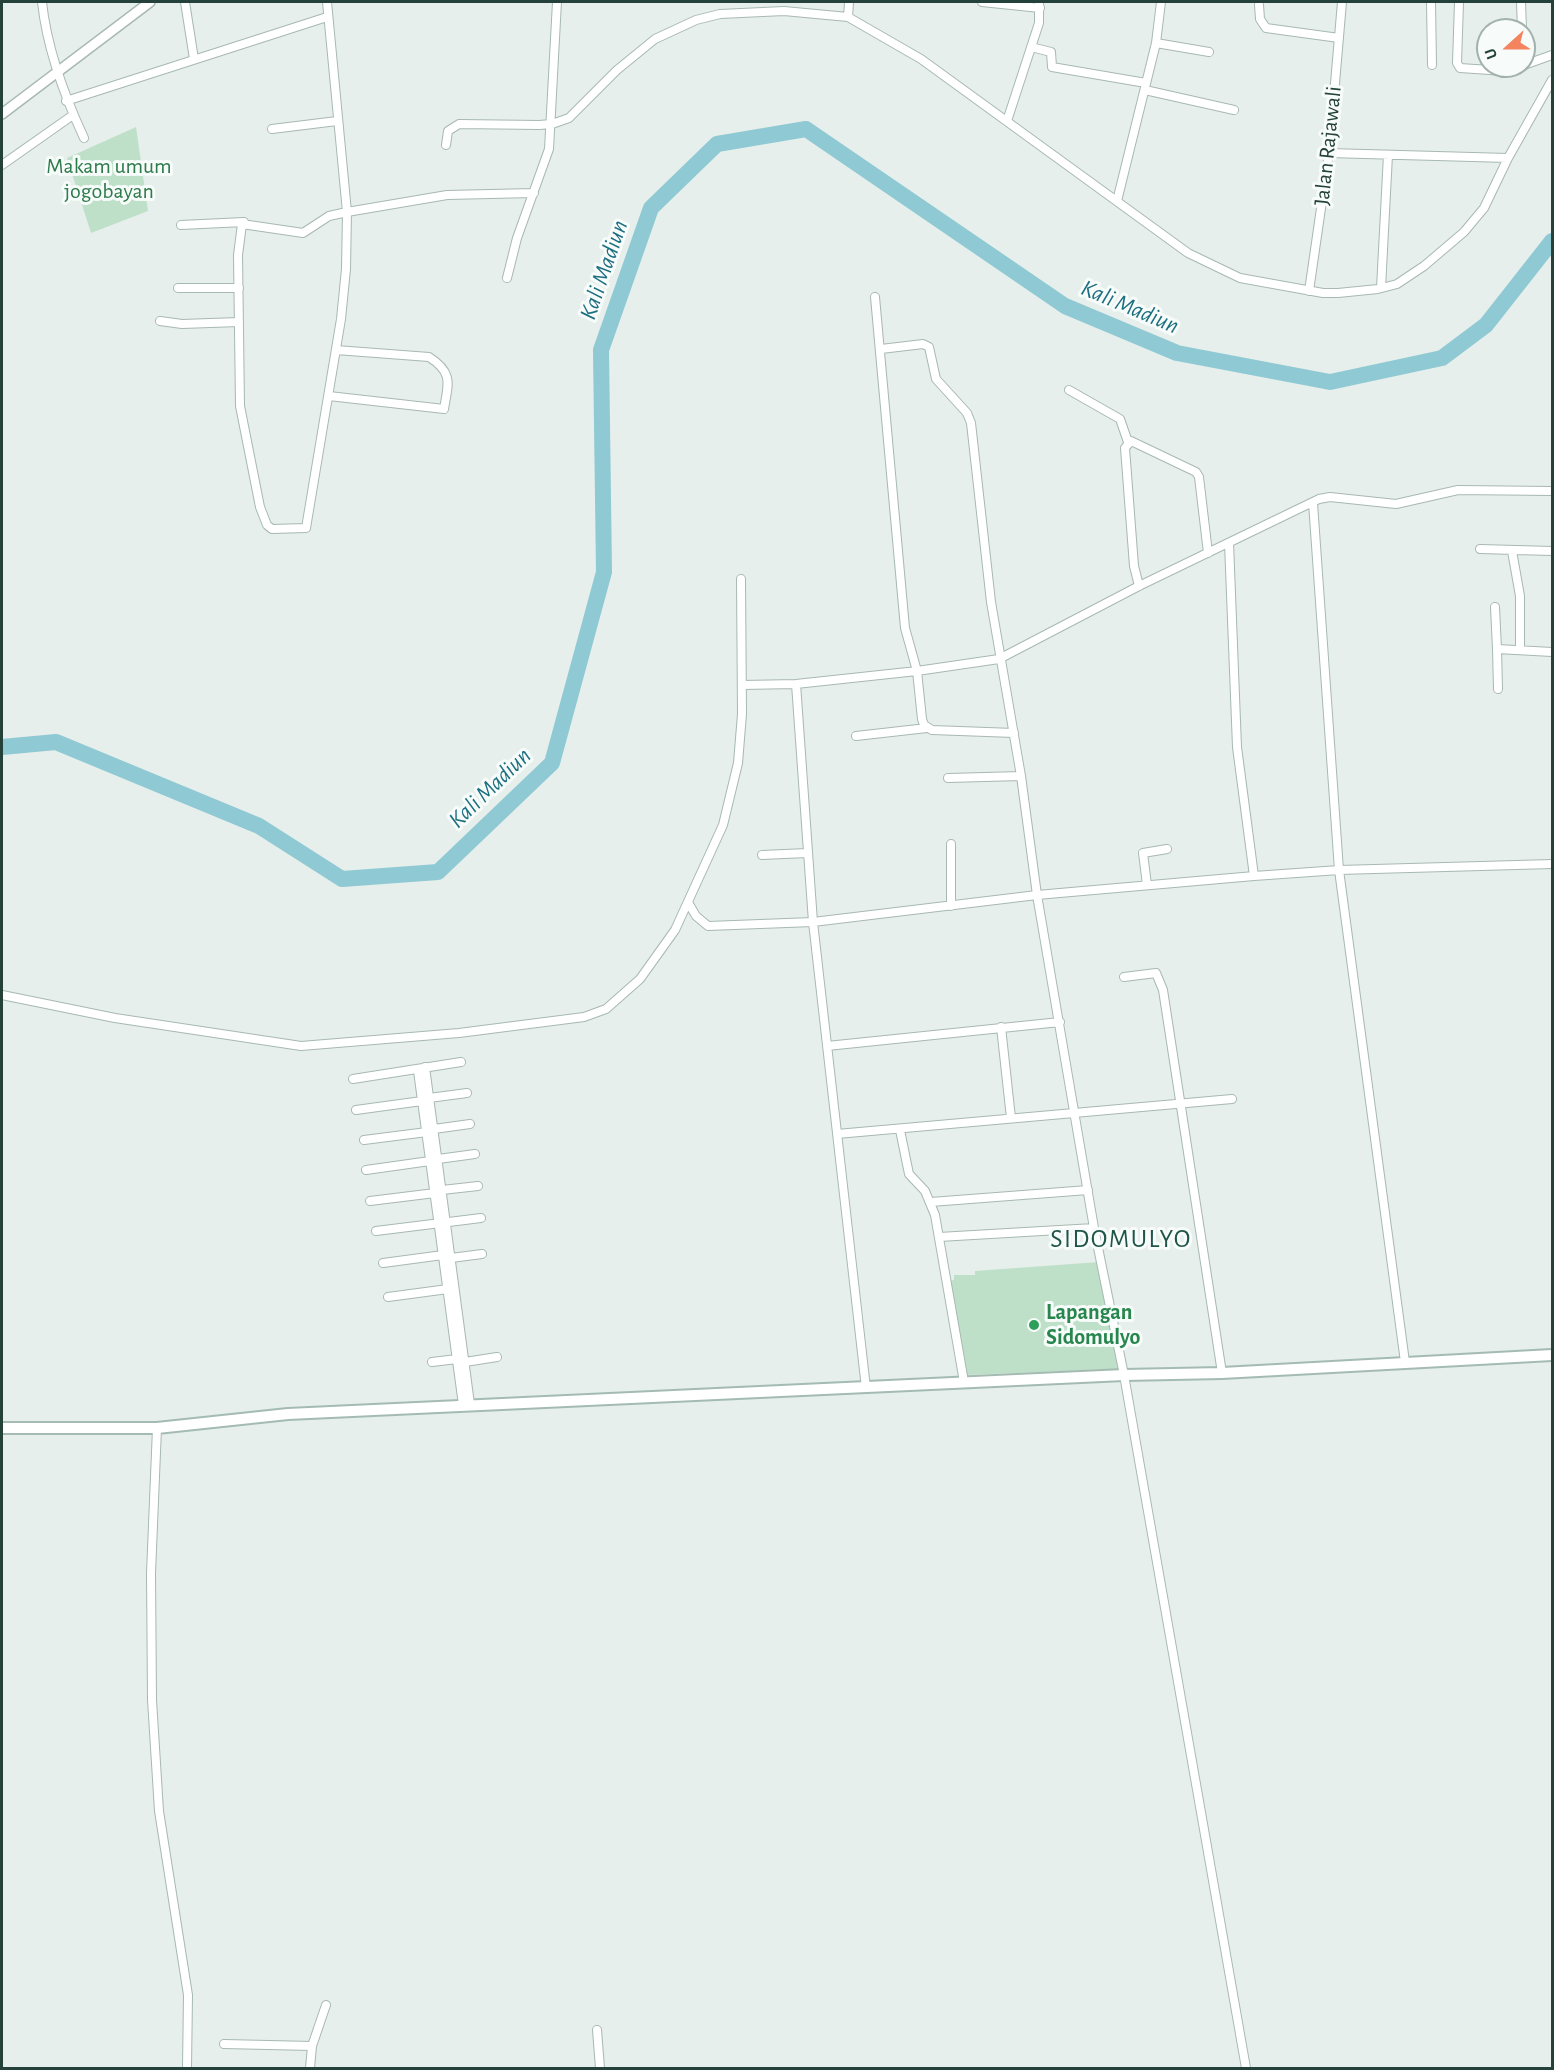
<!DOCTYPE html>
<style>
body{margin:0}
#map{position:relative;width:1554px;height:2070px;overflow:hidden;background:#e6efeb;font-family:"Alegreya Sans",sans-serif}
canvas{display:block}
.frame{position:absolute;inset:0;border:3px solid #24423a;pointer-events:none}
.north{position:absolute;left:1476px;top:18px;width:60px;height:60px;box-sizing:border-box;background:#f7fbf9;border:2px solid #a3b1ad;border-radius:50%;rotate:249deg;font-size:16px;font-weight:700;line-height:24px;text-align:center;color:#24423a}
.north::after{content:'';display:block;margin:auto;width:21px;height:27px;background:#f4845f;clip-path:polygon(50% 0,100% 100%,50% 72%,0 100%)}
</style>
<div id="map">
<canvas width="1554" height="2070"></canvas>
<div class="frame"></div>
<div class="north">U</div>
</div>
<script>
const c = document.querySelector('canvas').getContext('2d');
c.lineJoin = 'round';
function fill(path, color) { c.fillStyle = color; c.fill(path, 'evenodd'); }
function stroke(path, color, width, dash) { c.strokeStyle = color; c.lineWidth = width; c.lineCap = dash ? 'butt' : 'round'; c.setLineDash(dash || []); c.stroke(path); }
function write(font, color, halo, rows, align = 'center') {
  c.font = font + ' "Alegreya Sans",sans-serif'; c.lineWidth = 6; c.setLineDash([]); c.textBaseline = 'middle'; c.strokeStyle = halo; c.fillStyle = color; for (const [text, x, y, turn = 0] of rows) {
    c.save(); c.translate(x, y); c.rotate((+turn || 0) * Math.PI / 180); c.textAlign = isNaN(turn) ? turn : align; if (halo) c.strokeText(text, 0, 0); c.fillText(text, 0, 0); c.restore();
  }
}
fill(new Path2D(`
 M136,127L148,211L91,233L67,158Z
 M1099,1262L1119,1369L966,1375L948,1281L954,1280V1275H975V1271Z`), '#bfe0c8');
stroke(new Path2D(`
 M2,747L56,742L259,826L342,879L438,872L552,763L604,572L601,350L651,208L717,144L806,129L1065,306L1177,353L1330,382L1442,358L1486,325L1552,241`), '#8ec9d4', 16);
const minor = new Path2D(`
 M42,2C47,49 64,95 84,138
 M185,2L194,59
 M327,2L347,212L346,269L341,319L306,528L272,529L267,525L260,507L240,406L238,255L242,224L303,233L329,216L347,212L447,195L534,193
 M982,2L1040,8
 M1431,2L1432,65
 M1459,2L1457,63L1460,68L1505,71L1522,66
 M1521,2L1522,30
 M1259,5L1260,19L1266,28L1339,38
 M848,17L849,2
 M1156,43L1209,52
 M1031,47L1051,52L1052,67L1146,83
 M1524,65L1552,55
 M1145,90L1234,110
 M66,101L327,17
 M1007,121L1039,23V2
 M272,129L337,121
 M446,145L448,131L459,124L539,125L552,124L569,118L617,70L655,39L696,20L720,14L784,11L848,17L921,59L1188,253L1240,278L1323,293H1338L1378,289L1397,284L1424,266L1464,232L1484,208L1508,158L1552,80
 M1329,153L1508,158
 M2,165L73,115
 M1117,201L1156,43L1161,2
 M181,225L244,222
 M507,278L517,238L549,149L557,2
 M178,288H239
 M1381,288L1388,155
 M1309,291L1329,153L1342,2
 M875,297L905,628L917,671L922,719L924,725L932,730L1014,733
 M160,321L182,324L239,322
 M881,349L923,344L929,347L936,379L967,413L971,423L991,602L1021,776L1037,895L1094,1228L1124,1375L1246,2068
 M1069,390L1120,419L1128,442
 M329,396L444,409C448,384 454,373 429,357L336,350
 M1313,503L1339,870L1405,1362
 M1229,543L1237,747L1254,876
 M1480,549L1552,551
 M1512,551L1520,596V650
 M1139,586L1134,566L1125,448L1131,441L1196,472L1199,477L1208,553
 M1495,607L1497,649
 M796,684L813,922L866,1388
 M742,685L796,684L917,671L999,659L1139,586L1319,499L1330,497L1396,504L1458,490L1552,491
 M1498,689L1497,649L1552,652
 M856,736L927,728
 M948,778L1021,776
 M762,855L807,853
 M1147,885L1143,853L1167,849
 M689,904L696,916L708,926L813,922L1037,895L1254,876L1339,870L1552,864
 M951,906V844
 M1124,977L1156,973L1163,990L1222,1373
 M2,995L115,1018L301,1046L459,1033L584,1017L606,1009L640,979L675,930L723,825L738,763L742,714L741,579
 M1001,1027L1011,1118
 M827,1046L1060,1022
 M425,1067L470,1404
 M418,1071L463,1405
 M353,1079L461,1062
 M429,1098L467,1093
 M356,1110L422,1101
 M434,1129L470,1124
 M900,1130L909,1174L925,1191L935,1215L964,1382
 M837,1134L1232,1099
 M364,1140L427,1132
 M438,1159L475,1154
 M366,1170L430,1161
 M442,1190L478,1186
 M370,1201L435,1193
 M931,1202L1088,1190
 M376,1231L481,1218
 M939,1237L1094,1228
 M451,1258L482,1254
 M383,1263L443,1255
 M388,1297L448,1289
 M432,1362L457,1359
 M465,1362L497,1357
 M157,1428L151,1573L152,1700L159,1811L188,1995L187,2068
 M597,2030L600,2068
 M224,2044L312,2046
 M310,2068L312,2046L326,2005`);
const tertiary = new Path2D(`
 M2,114L150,2`);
const secondary = new Path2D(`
 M2,1428H157L288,1414L1124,1375L1222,1373L1552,1355`);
stroke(minor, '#a8b8b2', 10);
stroke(tertiary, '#a8b8b2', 12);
stroke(secondary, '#a4bbb3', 14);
stroke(minor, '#fff', 8);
stroke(tertiary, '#fff', 9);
stroke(secondary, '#fff', 10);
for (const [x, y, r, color] of [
 [1034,1325,6,"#2e9e5b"]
]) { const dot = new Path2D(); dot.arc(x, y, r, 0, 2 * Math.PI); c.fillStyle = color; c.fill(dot); stroke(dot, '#f7fbf9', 2); }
write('22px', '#24423a', '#f7fbf9', [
 ["Jalan Rajawali",1328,146,-84]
]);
write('22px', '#2d7a4b', '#f7fbf9', [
 ["Makam umum",109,166],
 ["jogobayan",109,191]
]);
write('bold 22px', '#27864d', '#f7fbf9', [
 ["Lapangan",1046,1312],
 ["Sidomulyo",1046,1337]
], 'left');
write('italic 24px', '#1c6f80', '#f7fbf9', [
 ["Kali Madiun",604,270,-71],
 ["Kali Madiun",1130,307,23],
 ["Kali Madiun",490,788,-44]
]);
c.letterSpacing = '1.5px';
write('26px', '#1f5548', '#f7fbf9', [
 ["SIDOMULYO",1121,1239]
]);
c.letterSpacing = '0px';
</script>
